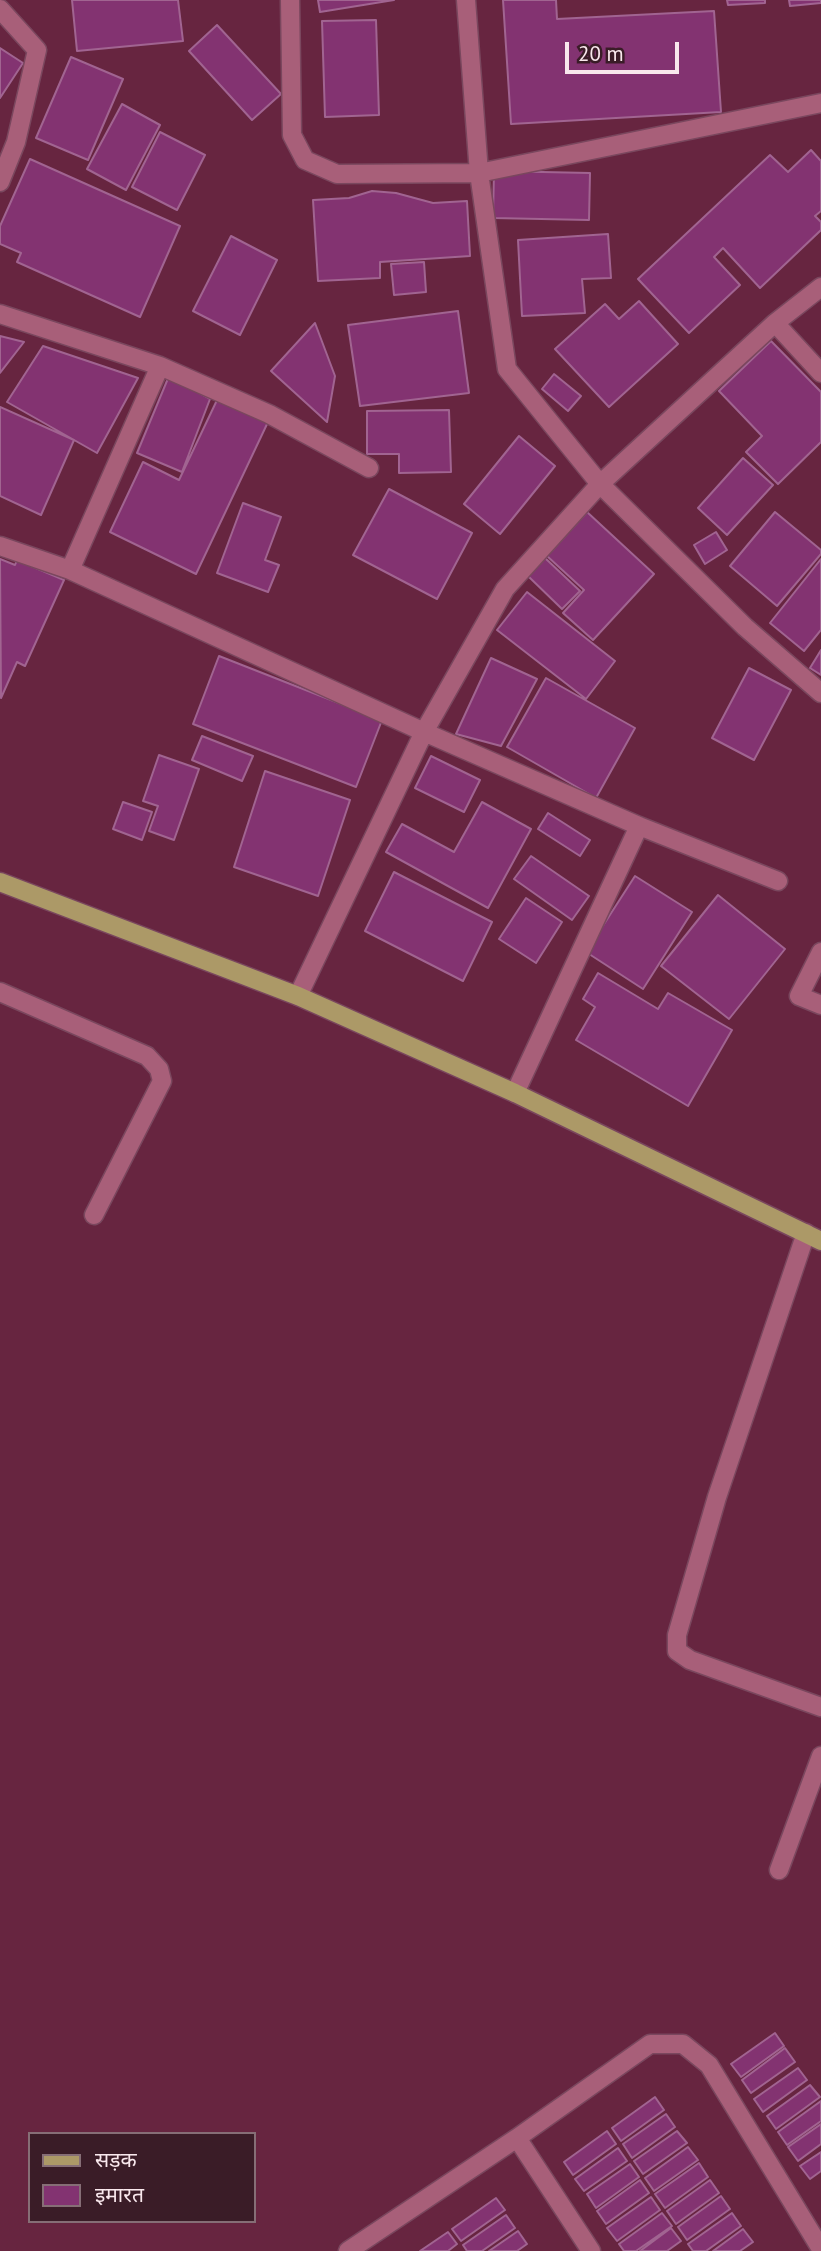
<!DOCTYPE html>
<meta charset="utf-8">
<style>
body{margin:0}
#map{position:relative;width:821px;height:2251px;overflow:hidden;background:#672540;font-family:"PT Sans","Noto Sans Devanagari",sans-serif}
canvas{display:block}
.legend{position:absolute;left:28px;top:2132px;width:228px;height:91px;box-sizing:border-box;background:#3a1c27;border:2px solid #866e76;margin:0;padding:9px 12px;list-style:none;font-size:21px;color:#f9e8ed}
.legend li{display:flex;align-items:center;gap:14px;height:35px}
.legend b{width:35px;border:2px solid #866e76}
.scale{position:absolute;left:565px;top:42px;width:114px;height:32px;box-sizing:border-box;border:4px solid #f9e8ed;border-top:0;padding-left:9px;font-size:21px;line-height:24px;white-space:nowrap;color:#f9e8ed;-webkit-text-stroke:5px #3a1c27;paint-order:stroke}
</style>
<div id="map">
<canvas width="821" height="2251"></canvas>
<ul class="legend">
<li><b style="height:9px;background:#ac9967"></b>सड़क</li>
<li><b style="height:19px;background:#833371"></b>इमारत</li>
</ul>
<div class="scale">20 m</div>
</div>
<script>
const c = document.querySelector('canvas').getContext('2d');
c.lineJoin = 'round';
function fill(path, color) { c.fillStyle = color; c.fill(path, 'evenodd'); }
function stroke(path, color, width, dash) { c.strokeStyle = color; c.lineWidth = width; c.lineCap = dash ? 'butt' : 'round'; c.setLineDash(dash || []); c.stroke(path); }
const building = new Path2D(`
 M72,0H178L183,41L77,51Z
 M318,0H394L320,12Z
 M503,0H556L557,19L714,11L721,112L511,124Z
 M727,0H765V3L728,5Z
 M789,0H821V3L790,6Z
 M376,20L379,115L325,117L322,21Z
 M217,25L281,94L252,120L189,51Z
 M0,48L23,63L0,98Z
 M71,57L123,79L88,160L36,138Z
 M122,104L160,125L126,190L87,169Z
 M160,132L205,155L177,210L132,187Z
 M811,150L821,161V211L815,216L821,222V230L760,288L723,248L714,257L740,285L689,333L638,279L770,155L788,172Z
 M30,159L180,226L140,317L17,262L21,253L0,244V226Z
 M494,171L590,173L589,220L493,218Z
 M372,191L396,193L433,203L467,201L470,256L380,262V278L318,281L313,200L349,198Z
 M608,234L611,278L582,279L585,313L522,316L518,240Z
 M231,236L277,260L240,335L193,311Z
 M424,262L426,292L394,295L391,264Z
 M639,301L678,344L609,407L555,349L605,304L619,319Z
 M458,311L469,393L360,406L348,325Z
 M315,323L335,376L327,422L271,371Z
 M0,336L24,342L0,373Z
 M771,341L821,392V442L778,484L746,452L762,436L719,391Z
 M43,346L138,378L97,453L7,402Z
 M554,374L581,396L568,411L542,389Z
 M169,376L210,399L182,472L137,453Z
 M218,398L268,422L196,574L110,532L143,462L179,480Z
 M0,407L74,440L41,515L0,496Z
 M449,410L451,472L399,473V454H367V411Z
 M519,436L555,466L500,534L464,504Z
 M743,458L773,485L727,535L698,508Z
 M389,489L472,533L437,599L353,555Z
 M243,503L281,517L265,560L279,565L268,592L217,573Z
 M587,512L654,574L593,640L563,613L584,590L547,556Z
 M775,512L821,550V554L777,606L730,566Z
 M716,532L727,550L705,564L694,545Z
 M545,558L580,591L562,609L528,576Z
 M0,559L15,565L17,560L64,580L25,666L17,662L1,698Z
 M821,559V630L804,651L770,623Z
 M527,592L615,661L586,699L497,630Z
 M821,650V675L810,668Z
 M219,656L382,720L356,787L193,724Z
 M491,658L537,679L501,746L456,734Z
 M749,668L791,690L754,760L712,738Z
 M546,678L635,728L596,798L507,747Z
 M202,736L253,756L242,781L192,760Z
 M159,755L199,769L174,840L149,831L158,806L143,801Z
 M431,756L480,780L464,812L415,788Z
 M265,771L350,800L318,896L234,867Z
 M123,802L152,812L142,840L113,829Z
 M482,802L531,829L488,908L386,852L402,824L454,852Z
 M548,813L590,840L580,856L538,829Z
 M531,856L589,896L572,920L514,879Z
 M394,872L492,922L463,981L365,931Z
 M635,876L692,912L643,989L586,952Z
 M718,895L785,949L729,1019L661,966Z
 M526,898L562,922L536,963L499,939Z
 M598,973L658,1009L668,993L732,1030L688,1106L576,1040L595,1007L583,999Z
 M775,2033L784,2046L741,2077L731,2064Z
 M785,2048L795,2062L751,2093L742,2080Z
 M798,2068L807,2080L763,2112L754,2099Z
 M810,2085L820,2097L776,2129L767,2116Z
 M655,2097L664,2110L621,2141L612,2128Z
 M821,2101V2121L787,2145L778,2132Z
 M666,2114L675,2127L632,2158L623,2144Z
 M821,2124V2144L798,2161L788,2147Z
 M607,2131L616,2144L573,2175L564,2162Z
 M677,2131L687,2143L643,2174L634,2161Z
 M688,2147L698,2160L654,2191L645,2178Z
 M618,2148L627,2161L584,2191L575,2179Z
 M821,2152V2171L810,2179L800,2166Z
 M699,2163L708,2177L665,2208L655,2194Z
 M630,2164L639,2177L596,2208L587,2194Z
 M640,2180L649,2193L606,2224L597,2211Z
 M710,2180L719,2193L676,2224L667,2211Z
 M721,2196L730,2209L687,2240L678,2227Z
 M651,2197L660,2210L617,2241L607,2228Z
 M496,2198L505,2210L461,2241L452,2229Z
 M662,2213L672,2226L636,2251H624L619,2244Z
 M732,2213L741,2226L706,2251H693L688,2244Z
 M506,2215L515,2228L482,2251H467L463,2245Z
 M671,2228L681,2241L667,2251H640Z
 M743,2229L753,2242L740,2251H713Z
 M518,2231L527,2244L517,2251H489Z
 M448,2232L457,2244L448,2251H420Z`);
fill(building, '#833371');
stroke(building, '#a16491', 2);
const lane = new Path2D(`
 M821,952L799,996L821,1005`);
const street = new Path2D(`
 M290,0L292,135L305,160L337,174L479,173L507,369L600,484L745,627L821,693
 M466,0L479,173L821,103
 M0,9L37,50L16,142L0,182
 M0,314L160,366L269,414L369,468
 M775,323L821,373
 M0,546L70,570L424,732L298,996
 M70,570L160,366
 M778,881L639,826L424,732L505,589L600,484L775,323L821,287
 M0,992L147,1056L159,1069L162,1081L94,1215
 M515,1093L639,826
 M806,1233L717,1497L677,1635V1651L690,1660L821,1707
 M779,1870L821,1756
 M517,2138L591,2251
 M348,2251L517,2138L650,2044H683L709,2065L821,2249`);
const primary = new Path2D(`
 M0,882L298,996L515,1093L821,1241`);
stroke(lane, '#7a475e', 21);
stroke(street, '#7a475e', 21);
stroke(primary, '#7a475e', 21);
stroke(lane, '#a85f79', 18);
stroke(street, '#a85f79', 18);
stroke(primary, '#ac9967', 18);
</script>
